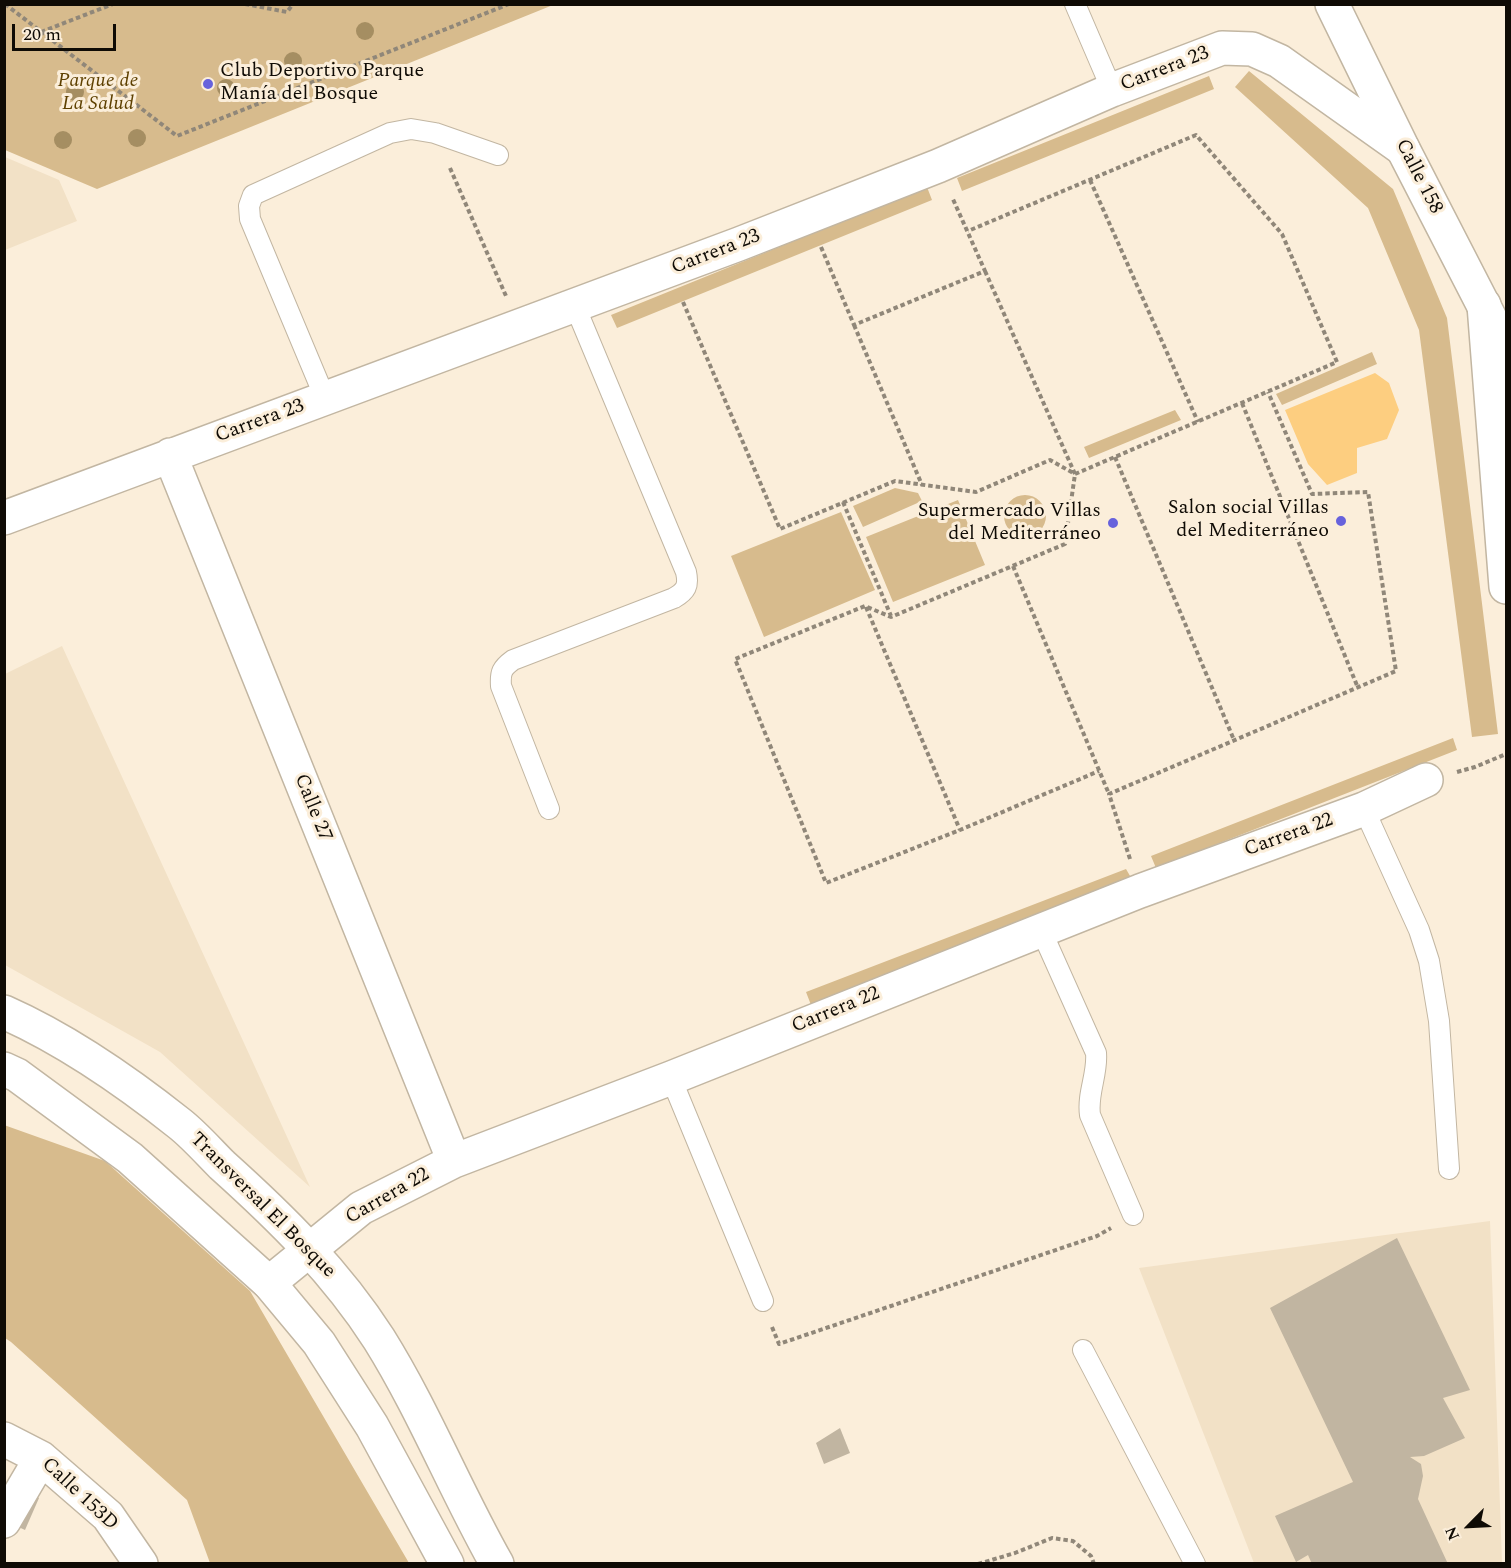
<!DOCTYPE html>
<meta charset="utf-8">
<style>
body{margin:0}
#map{position:relative;width:1511px;height:1568px;overflow:hidden;background:#fbeeda;font-family:Spectral,serif}
canvas{display:block}
.frame{position:absolute;inset:0;border:6px solid #0f0b05;pointer-events:none}
.north{position:absolute;left:1439px;top:1496px;width:60px;height:60px;-webkit-text-stroke:4px #fbeeda;paint-order:stroke;rotate:246deg;font-size:16px;font-weight:700;line-height:24px;text-align:center;color:#0f0b05}
.north::after{content:'';display:block;margin:auto;width:21px;height:27px;background:#0f0b05;clip-path:polygon(50% 0,100% 100%,50% 72%,0 100%)}
.scale{position:absolute;left:12px;top:24px;width:104px;height:27px;box-sizing:border-box;border:3px solid #0f0b05;border-top:0;padding-left:8px;font-size:18px;line-height:21px;white-space:nowrap;color:#0f0b05;-webkit-text-stroke:4px #fbeeda;paint-order:stroke}
</style>
<div id="map">
<canvas width="1511" height="1568"></canvas>
<div class="frame"></div>
<div class="north">N</div>
<div class="scale">20 m</div>
</div>
<script>
const c = document.querySelector('canvas').getContext('2d');
c.lineJoin = 'round';
function fill(path, color) { c.fillStyle = color; c.fill(path, 'evenodd'); }
function stroke(path, color, width, dash) { c.strokeStyle = color; c.lineWidth = width; c.lineCap = dash ? 'butt' : 'round'; c.setLineDash(dash || []); c.stroke(path); }
function write(font, color, halo, rows, align = 'center') {
  c.font = font + ' Spectral,serif'; c.lineWidth = 6; c.setLineDash([]); c.textBaseline = 'middle'; c.strokeStyle = halo; c.fillStyle = color; for (const [text, x, y, turn = 0] of rows) {
    c.save(); c.translate(x, y); c.rotate((+turn || 0) * Math.PI / 180); c.textAlign = isNaN(turn) ? turn : align; if (halo) c.strokeText(text, 0, 0); c.fillText(text, 0, 0); c.restore();
  }
}
fill(new Path2D(`
 M5,157L59,180L77,221L5,250Z
 M62,646L310,1187L160,1052L5,965V674Z
 M1490,1221L1502,1563H1254L1139,1268Z`), '#f2e1c6');
fill(new Path2D(`
 M4,5L5,4L553,5L97,189L5,150Z
 M1249,71L1393,189L1447,318L1498,734L1472,737L1419,330L1368,208L1235,87Z
 M1209,76L1214,89L962,191L957,178Z
 M927,187L932,200L617,328L611,315Z
 M1372,352L1377,364L1282,405L1276,394Z
 M1175,410L1181,420L1089,458L1084,447Z
 M895,488L918,493L922,501L863,527L853,506Z
 M1004 516a21 21 0 1 1 42 0a21 21 0 1 1-42 0Z
 M958,500L985,565L893,602L866,537Z
 M841,512L875,590L764,637L731,556Z
 M1453,738L1457,750L1156,868L1151,856Z
 M1126,869L1133,881L811,1005L806,992Z
 M4,1125L105,1161L250,1291L409,1563H210L187,1500L11,1342L5,1338Z`), '#d7bb8d');
fill(new Path2D(`
 M1375,373L1389,383L1399,410L1387,439L1357,448V473L1327,485L1308,464L1285,410Z`), '#fdce80');
fill(new Path2D(`
 M1397,1238L1470,1390L1443,1398L1465,1438L1424,1456L1410,1457L1421,1464L1423,1476L1418,1499L1448,1564H1312L1308,1555L1296,1562L1275,1516L1353,1482L1270,1308Z
 M840,1428L850,1453L824,1464L816,1443Z
 M25,1491L39,1498L25,1530L10,1523Z`), '#c1b5a1');
const service = new Path2D(`
 M1075,4L1112,90
 M325,398L250,219L249,206L253,195L390,133L411,129L435,133L498,155
 M549,809L501,686C500,672 502,668 513,660L674,598C686,591 689,586 686,572L575,306
 M1364,809L1419,930L1429,961L1439,1021L1449,1169
 M1041,930L1096,1053C1098,1074 1087,1093 1090,1115L1133,1215
 M671,1078L763,1301
 M1083,1350L1195,1564`);
const minor = new Path2D(`
 M1484,305L1506,587
 M170,455L454,1161
 M4,518L739,244L938,166L1112,90L1222,48L1252,49L1279,61L1403,149
 M269,1283L361,1208L454,1161L671,1078L1140,891L1364,809L1426,780
 M4,1439L41,1458L108,1516L141,1564
 M4,1521L41,1458`);
const tertiary = new Path2D(`
 M1332,4L1403,149L1506,349`);
const primary = new Path2D(`
 M4,1012C67,1040 126,1081 180,1124C195,1136 208,1151 222,1165C281,1218 336,1272 379,1339C424,1411 455,1490 497,1564
 M4,1069L17,1075L130,1158L269,1283L319,1343L372,1426L447,1564`);
stroke(service, '#c2b6a2', 22);
stroke(minor, '#c2b6a2', 36);
stroke(tertiary, '#c2b6a2', 36);
stroke(primary, '#c2b6a2', 36);
stroke(new Path2D(`
 M5,4L177,136L509,4
 M245,4L287,12L293,4
 M41,32L113,4
 M450,168L506,296
 M1090,180L1198,422
 M821,247L854,325L985,271L952,197
 M985,271L1075,474L1065,544L891,617L865,606L735,659L826,883L960,830L1099,771
 M683,302L780,529L895,481L976,492L1050,460L1075,474L1337,362L1282,234L1196,135L968,231
 M854,325L922,485
 M1242,403L1358,688
 M1115,457L1234,740
 M843,502L891,616
 M1013,566L1109,794
 M866,607L960,830
 M1457,772L1475,767L1506,754
 M1130,859L1109,794L1396,671L1368,492L1312,494L1268,392
 M772,1327L779,1344L1097,1236L1111,1228
 M978,1564L1015,1553L1052,1538L1073,1541L1091,1556L1094,1564`), '#908779', 4, [4.5, 3]);
stroke(service, '#fff', 20);
stroke(minor, '#fff', 33);
stroke(tertiary, '#fff', 33);
stroke(primary, '#fff', 33);
c.fillStyle = '#a58e62';
for (const [x, y] of [
 [365,31],
 [293,61],
 [226,88],
 [75,92],
 [137,138],
 [63,140]
]) { c.beginPath(); c.arc(x, y, 9, 0, 2 * Math.PI); c.fill(); }
for (const [x, y, r, color] of [
 [208,84,6,"#6762dc"],
 [1341,521,6,"#6762dc"],
 [1113,523,6,"#6762dc"]
]) { const dot = new Path2D(); dot.arc(x, y, r, 0, 2 * Math.PI); c.fillStyle = color; c.fill(dot); stroke(dot, '#fbeeda', 2); }
write('20px', '#0f0b05', '#fbeeda', [
 ["Carrera 23",1165,70,-21],
 ["Calle 158",1418,177,63],
 ["Carrera 23",716,253,-21],
 ["Carrera 23",260,422,-20],
 ["Calle 27",312,808,68],
 ["Carrera 22",1289,836,-20],
 ["Carrera 22",836,1011,-22],
 ["Carrera 22",388,1197,-30],
 ["Transversal El Bosque",262,1206,45],
 ["Calle 153D",79,1495,43]
]);
write('20px', '#0f0b05', '#fbeeda', [
 ["Club Deportivo Parque",220,72,"left"],
 ["Manía del Bosque",220,95,"left"],
 ["Salon social Villas",1329,509],
 ["del Mediterráneo",1329,532],
 ["Supermercado Villas",1101,512],
 ["del Mediterráneo",1101,535]
], 'right');
write('italic 20px', '#5e4000', '#fbeeda', [
 ["Parque de",98,82],
 ["La Salud",98,105]
]);
</script>
